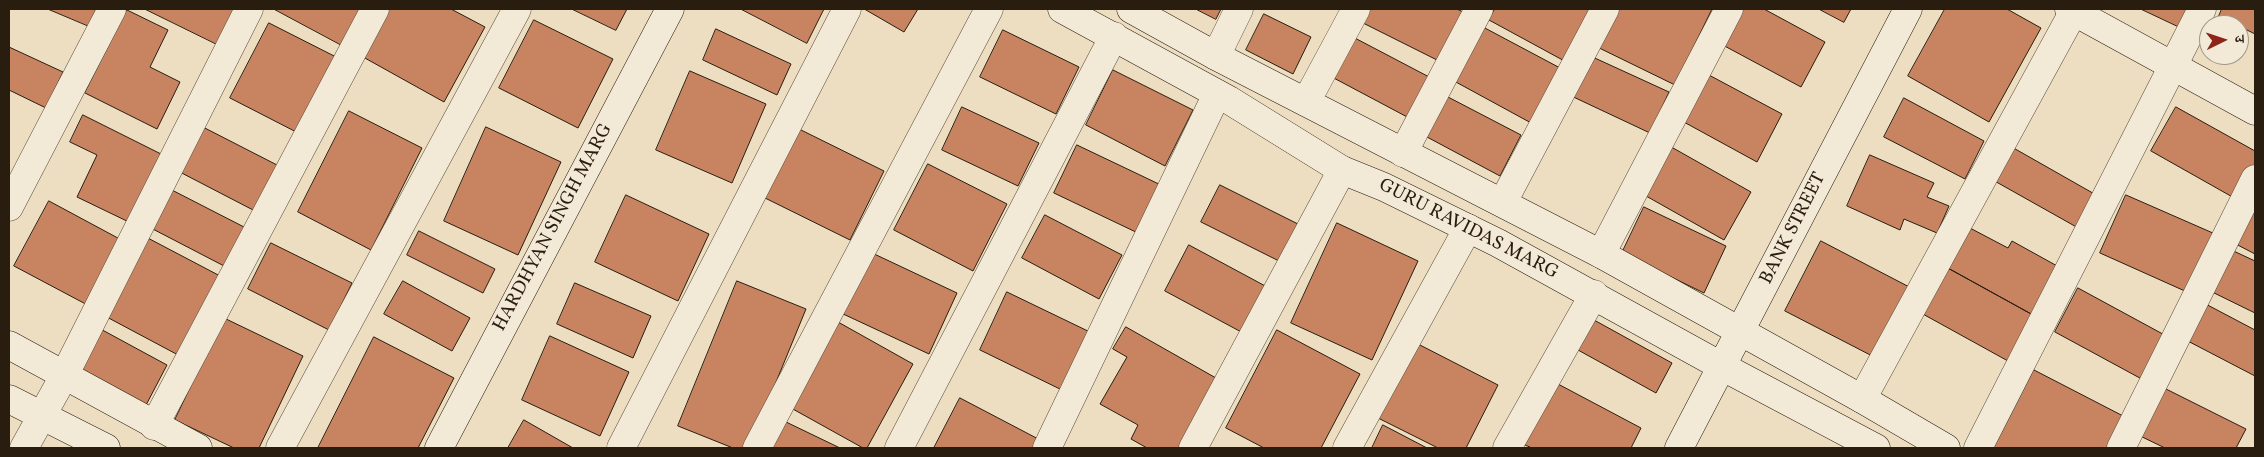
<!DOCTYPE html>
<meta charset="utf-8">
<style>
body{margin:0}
#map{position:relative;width:2264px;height:457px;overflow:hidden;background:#edddc1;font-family:Vollkorn,"Noto Serif Devanagari",serif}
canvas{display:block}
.frame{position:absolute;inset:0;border:10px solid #291d0f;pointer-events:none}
.north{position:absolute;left:2199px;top:15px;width:50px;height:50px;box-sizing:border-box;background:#f3e9d7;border:1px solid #a29787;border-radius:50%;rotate:86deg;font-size:14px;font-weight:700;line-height:20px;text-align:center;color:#291d0f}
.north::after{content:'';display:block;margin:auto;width:18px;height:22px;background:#8f2418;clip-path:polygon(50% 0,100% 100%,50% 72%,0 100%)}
</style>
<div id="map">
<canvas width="2264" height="457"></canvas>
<div class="frame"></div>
<div class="north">उ</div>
</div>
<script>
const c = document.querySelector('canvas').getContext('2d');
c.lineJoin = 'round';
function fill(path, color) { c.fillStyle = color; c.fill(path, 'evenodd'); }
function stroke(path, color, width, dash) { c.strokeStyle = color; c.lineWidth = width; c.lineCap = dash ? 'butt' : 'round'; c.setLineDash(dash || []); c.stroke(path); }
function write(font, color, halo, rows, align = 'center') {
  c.font = font + ' Vollkorn,serif'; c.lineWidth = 4; c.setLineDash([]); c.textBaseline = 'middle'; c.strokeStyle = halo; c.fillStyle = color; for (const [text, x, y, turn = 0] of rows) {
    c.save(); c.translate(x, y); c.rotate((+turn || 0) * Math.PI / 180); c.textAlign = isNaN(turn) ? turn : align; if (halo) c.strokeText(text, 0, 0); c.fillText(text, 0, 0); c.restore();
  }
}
const building = new Path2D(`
 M48,9H96L89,26Z
 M145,9H247L227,49Z
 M274,9H372L351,50Z
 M389,9H451L485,27L444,102L363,57Z
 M572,9H627L616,30Z
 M741,9H824L807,43Z
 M867,9H918L904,32L866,10Z
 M1196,9H1221L1216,19Z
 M1363,9H1457L1463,12L1439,61L1357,20Z
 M1495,9H1599L1570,64L1489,20Z
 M1608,9H1712L1675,85L1591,44Z
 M1737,9H1764L1825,42L1801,87L1719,43Z
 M1819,9H1851L1844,22Z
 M1945,9H2007L2041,28L1989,122L1908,76Z
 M2141,9H2196L2186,30Z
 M2222,9H2255V34L2219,16Z
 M127,10L168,30L150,67L180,82L157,129L85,93Z
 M1264,14L1311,37L1293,74L1246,50Z
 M534,20L613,59L578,128L499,88Z
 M269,23L344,61L306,137L230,98Z
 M1483,27L1562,69L1533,124L1454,81Z
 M716,29L791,64L777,95L703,60Z
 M1003,30L1079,67L1056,114L980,77Z
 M1351,36L1433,79L1411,119L1330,76Z
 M9,47L63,72L46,108L9,90Z
 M1586,54L1669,92L1650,133L1567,94Z
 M1113,70L1193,110L1165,166L1086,125Z
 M690,71L766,104L732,183L656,150Z
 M1707,74L1782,114L1757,162L1682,121Z
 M1448,97L1521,135L1500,176L1427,137Z
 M1904,98L1984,141L1965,179L1884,137Z
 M962,107L1039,143L1018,186L942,150Z
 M2176,107L2255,151V164L2236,199L2151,151Z
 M349,111L422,148L371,250L298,212Z
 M83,115L165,156L133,224L77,197L97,155L70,142Z
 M197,124L279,166L255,211L174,169Z
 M486,127L561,162L518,255L444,221Z
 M799,129L884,171L850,240L765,198Z
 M1666,144L1751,192L1724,240L1639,192Z
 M1077,145L1163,186L1140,234L1054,193Z
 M2010,146L2098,196L2080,229L1991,179Z
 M1870,155L1934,183L1927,197L1949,206L1937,233L1904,219L1900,230L1847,206Z
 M928,164L1007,204L973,271L894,230Z
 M1220,185L1302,226L1283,263L1201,222Z
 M166,187L246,228L226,267L147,226Z
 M626,195L709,234L678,301L595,262Z
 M2126,195L2222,237L2196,296L2100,253Z
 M2255,195V254L2232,242Z
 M49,201L129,244L95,309L14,266Z
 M1644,207L1726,246L1704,293L1622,253Z
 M1045,215L1122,255L1099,299L1022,258Z
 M1337,223L1418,261L1372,360L1291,323Z
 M1968,227L2008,248L2012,241L2059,267L2033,315L1946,267Z
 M419,231L495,269L483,293L407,255Z
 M144,236L222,277L180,356L103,315Z
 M1821,241L1917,291L1880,360L1785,311Z
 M271,243L352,283L329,330L248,289Z
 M1189,245L1269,288L1245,334L1165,291Z
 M2227,248L2255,261V313L2208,290Z
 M870,252L957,293L929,354L841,313Z
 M1946,267L2033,315L2008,361L1921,313Z
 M403,281L470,318L452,351L384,314Z
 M737,281L806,309L749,448H733L678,426Z
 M575,283L651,316L633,358L557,324Z
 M2078,288L2172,339L2149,383L2055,332Z
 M1007,292L1092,333L1064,391L980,350Z
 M2200,301L2255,330V376L2182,338Z
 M224,318L303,356L259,448H234L175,420Z
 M1594,320L1672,363L1656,393L1578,350Z
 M838,322L913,364L867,448H863L791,408Z
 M95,326L167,365L145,407L72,368Z
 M1126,327L1223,382L1186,448H1147L1131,439L1138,425L1100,404L1127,357L1113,349Z
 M1277,330L1360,374L1321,448H1264L1226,428Z
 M550,336L629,372L600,436L522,400Z
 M374,337L454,378L418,448H318Z
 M1416,343L1498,385L1466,448H1438L1378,418Z
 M2034,370L2127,418L2111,448H1994Z
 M1558,384L1641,428L1631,448H1532L1525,445Z
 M2158,385L2246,429L2236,448H2165L2134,433Z
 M960,398L1044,442L1041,448H934Z
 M524,420L573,448H508Z
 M784,421L840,448H772Z
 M1383,425L1427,448H1372Z`);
fill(building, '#c88460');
stroke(building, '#291d0f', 1);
const street = new Path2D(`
 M1216,56L1239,9
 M1306,102L1356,9
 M1403,153L1479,9
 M1503,202L1605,9
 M9,207L112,9
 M1601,254L1729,9
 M1862,399L2075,9
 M154,426L375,9
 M24,448L64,376L249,9
 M280,448L517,9
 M621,448L847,9
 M757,448L989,9
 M899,448L1114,36
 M1047,448L1217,94
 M1193,448L1342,170
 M1347,448L1468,228
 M1507,448L1594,294
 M1978,448L2202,9
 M2121,448L2255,179`);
const secondary = new Path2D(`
 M1062,9L1229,100L1342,170L1384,187L1498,243L1723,367L1876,448
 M1131,9L1216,56L1601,254L1862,399L1946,448
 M2069,9L2255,111
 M9,345L198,448
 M9,399L106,448
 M439,448L670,9
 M1679,448L1908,9`);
stroke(street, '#5a4d3c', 29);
stroke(secondary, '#291d0f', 29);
stroke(street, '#f3e9d7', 28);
stroke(secondary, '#f3e9d7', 28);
write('19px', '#291d0f', '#f3e9d7', [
 ["HARDHYAN SINGH MARG",554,228,-62],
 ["BANK STREET",1794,229,-63],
 ["GURU RAVIDAS MARG",1468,230,27]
]);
</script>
